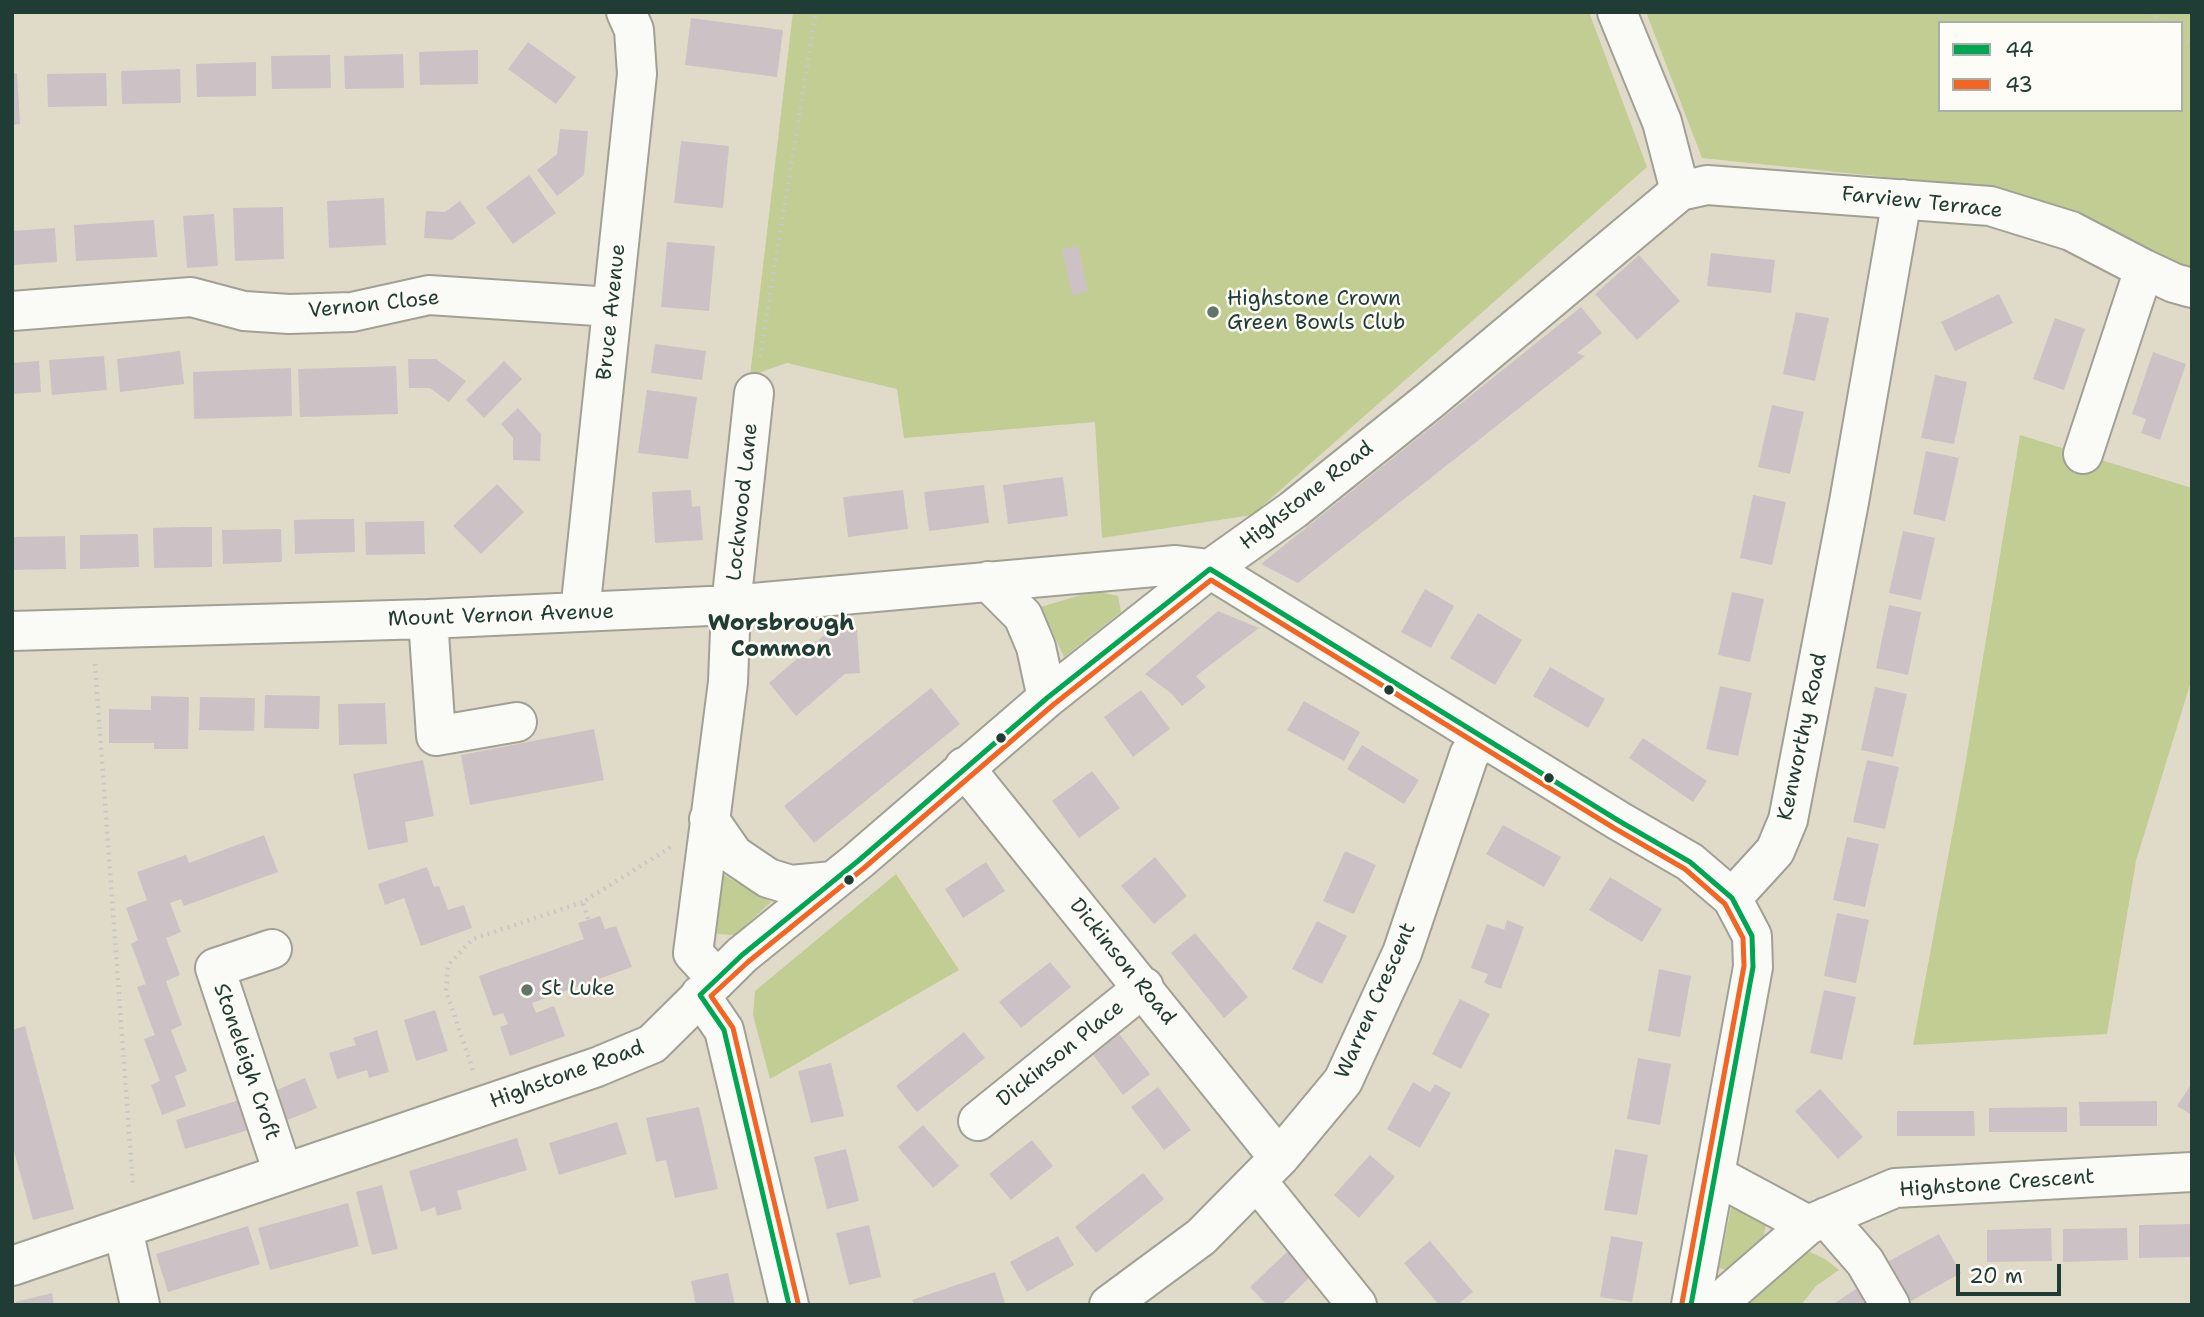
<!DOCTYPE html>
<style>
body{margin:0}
#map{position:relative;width:2204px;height:1317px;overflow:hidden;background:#e0dbc8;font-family:"Shantell Sans",sans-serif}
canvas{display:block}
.frame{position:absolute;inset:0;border:14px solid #1f3d34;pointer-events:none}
.legend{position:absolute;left:1938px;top:21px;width:245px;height:91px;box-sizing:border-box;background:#fdfcf7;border:2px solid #a4b0a9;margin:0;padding:9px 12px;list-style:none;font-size:21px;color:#1f3d34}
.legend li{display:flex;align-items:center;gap:14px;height:35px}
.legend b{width:35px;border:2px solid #a4b0a9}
.scale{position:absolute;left:1956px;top:1264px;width:105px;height:32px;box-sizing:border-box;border:4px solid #1f3d34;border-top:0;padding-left:9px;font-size:21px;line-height:24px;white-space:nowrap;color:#1f3d34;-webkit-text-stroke:5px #fdfcf7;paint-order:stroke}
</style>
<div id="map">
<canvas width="2204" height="1317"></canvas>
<div class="frame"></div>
<ul class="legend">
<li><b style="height:9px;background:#00a651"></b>44</li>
<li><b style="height:9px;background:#f26522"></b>43</li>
</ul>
<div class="scale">20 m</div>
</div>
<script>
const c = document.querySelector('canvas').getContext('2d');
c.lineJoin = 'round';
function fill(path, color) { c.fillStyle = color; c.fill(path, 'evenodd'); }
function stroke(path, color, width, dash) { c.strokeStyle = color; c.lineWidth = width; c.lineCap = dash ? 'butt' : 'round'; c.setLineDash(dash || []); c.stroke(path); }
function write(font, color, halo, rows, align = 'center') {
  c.font = font + ' "Shantell Sans",sans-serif'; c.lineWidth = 5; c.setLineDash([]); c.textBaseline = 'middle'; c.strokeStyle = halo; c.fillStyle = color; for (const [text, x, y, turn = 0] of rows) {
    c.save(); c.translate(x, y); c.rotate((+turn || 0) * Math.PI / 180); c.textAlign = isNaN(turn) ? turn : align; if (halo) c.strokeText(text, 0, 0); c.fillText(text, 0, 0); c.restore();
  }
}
fill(new Path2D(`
 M793,12H1589L1647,167L1252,515L1102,538L1095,422L904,438L897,389L787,363L750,376Z
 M1646,12H2192V274L2001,189L1702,158ZM1940,23H2181V110H1940Z
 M2020,435L2192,488V678L2136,861L2107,1034L1913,1045L1965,766Z
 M1094,591L1118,596L1121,612L1064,657L1041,607Z
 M720,873L771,902L735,935L718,934L712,923Z
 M896,874L959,970L770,1079L753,1015L755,991Z
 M1740,1207L1766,1225L1763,1240L1729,1270L1719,1268L1731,1208Z
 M1810,1252L1825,1259L1839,1270L1816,1286L1801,1305H1745L1793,1258Z`), '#c1cd93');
fill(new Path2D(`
 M691,18L783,30L777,77L685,65Z
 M528,42L576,77L556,104L508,69Z
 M478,50V84L420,85L419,52Z
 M403,54L404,88L345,89L344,56Z
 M330,55L331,88L272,89L271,56Z
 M256,62V96L197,97L196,64Z
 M180,69L181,103L122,104L121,71Z
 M17,73L20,124L12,125V74Z
 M106,73L107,106L48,107L47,74Z
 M560,129L588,131L584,175L557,196L537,170L557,154Z
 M681,141L729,146L723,208L674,203Z
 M529,175L556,213L513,244L486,207Z
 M384,198L386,245L329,248L327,201Z
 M460,201L476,223L452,240L424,238L426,211L445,212Z
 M283,207L284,259L235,261L233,208Z
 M214,214L218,266L187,268L183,216Z
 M154,220L157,257L76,261L74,225Z
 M55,228L57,262L12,265V231Z
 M667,242L715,246L709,311L661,307Z
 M1078,246L1088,292L1072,295L1062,249Z
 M1711,253L1775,260L1771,293L1707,286Z
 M1639,255L1680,301L1637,340L1595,294Z
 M1999,294L2013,323L1955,351L1941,322Z
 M1581,307L1602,333L1577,353L1585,356L1298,583L1261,564Z
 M1796,312L1829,318L1815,381L1783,374Z
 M2055,318L2085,329L2064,390L2033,379Z
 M655,344L706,351L702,380L651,373Z
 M180,351L184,384L120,392L117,359Z
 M2153,352L2186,364L2160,440L2141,433L2146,419L2132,414Z
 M104,356L107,390L52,395L49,360Z
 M408,359H436L466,381L449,402L430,388H409Z
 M39,361L41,392L12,394V363Z
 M504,361L522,379L484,418L466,400Z
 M396,366L398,414L300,417L298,369Z
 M291,368L292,416L194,419L193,372Z
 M1935,375L1967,382L1954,444L1921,438Z
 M647,390L697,397L688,459L638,453Z
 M1772,405L1804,412L1790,474L1758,467Z
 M518,408L541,434L540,461L513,460V438L501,424Z
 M1926,451L1959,458L1945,521L1913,514Z
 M1063,477L1068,516L1008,524L1003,485Z
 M497,484L524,512L481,554L453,526Z
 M984,485L989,523L929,531L924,492Z
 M691,490L692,507L700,506L703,540L655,543L652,492Z
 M903,490L908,529L848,537L843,497Z
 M1753,495L1786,502L1772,565L1740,558Z
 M325,519H354L355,552L295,554L294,520Z
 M424,521L425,554L366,555L365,522Z
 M182,527H212V567L154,568L153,528Z
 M281,529L282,562L223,564L222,530Z
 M1903,531L1935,538L1921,600L1889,593Z
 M138,534L139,567L80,569V535Z
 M65,536L66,569L12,570V537Z
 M1425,589L1454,606L1431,648L1401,632Z
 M1732,592L1764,599L1750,662L1718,655Z
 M1889,605L1921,612L1908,675L1876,668Z
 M1218,611L1259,628L1196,676L1206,687L1182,706L1171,693L1145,674Z
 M1478,613L1522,640L1495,685L1450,658Z
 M857,630L860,673L845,674L796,716L769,683L829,631Z
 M1550,667L1605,699L1588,728L1533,696Z
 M1720,686L1752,693L1738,756L1706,749Z
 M1875,687L1907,694L1893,757L1861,750Z
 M931,688L960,724L814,843L784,806Z
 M1141,690L1170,729L1133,757L1104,717Z
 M265,695L320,696L319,729L264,728Z
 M151,696L189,697L188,749H154V743H109V709L151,710Z
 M200,697L255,698L254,731L199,730Z
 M1304,701L1360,732L1344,761L1287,730Z
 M385,703L387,744L339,745L338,704Z
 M594,729L604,780L470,805L461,755Z
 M1643,738L1707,781L1693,802L1629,758Z
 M1362,745L1419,780L1404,804L1347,769Z
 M423,760L434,816L405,822L408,842L368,850L353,774Z
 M1867,760L1899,767L1885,829L1853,822Z
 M1092,771L1120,808L1079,838L1052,801Z
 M1503,825L1561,857L1544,887L1486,854Z
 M264,835L278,872L184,906L181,899L170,903L181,932L166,938L180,975L166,981L182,1025L171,1030L187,1071L175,1076L186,1106L162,1115L151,1085L160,1081L144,1039L155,1035L137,987L146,984L131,944L138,940L126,908L147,900L137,872L186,855L189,863Z
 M1847,837L1879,844L1865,907L1833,900Z
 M1345,851L1376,865L1354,914L1323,901Z
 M1155,857L1187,896L1154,924L1121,886Z
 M986,862L1005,891L963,918L945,889Z
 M427,867L434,887L439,886L448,910L464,905L472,928L421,946L404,898L385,905L378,884Z
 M1610,877L1662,909L1642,942L1589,910Z
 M1837,913L1869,920L1856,983L1824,976Z
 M600,916L605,929L616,926L632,967L532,1003L536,1013L554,1006L565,1036L510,1056L500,1027L508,1024L503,1013L493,1016L479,976L584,939L578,923Z
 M1507,920L1524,927L1501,989L1484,983L1488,974L1471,968L1487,924L1504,930Z
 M1317,921L1347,936L1322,984L1292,969Z
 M1195,933L1248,997L1224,1018L1171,953Z
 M1050,962L1071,987L1021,1028L999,1002Z
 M1659,969L1691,976L1680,1037L1648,1031Z
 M1824,990L1856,997L1842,1060L1810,1053Z
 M1460,999L1490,1014L1461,1069L1432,1054Z
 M435,1010L448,1051L416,1061L404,1020Z
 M25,1026L74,1209L33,1220L12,1144V1030Z
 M377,1030L389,1072L369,1078L367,1070L337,1079L329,1053L356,1045L353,1038Z
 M1117,1031L1150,1074L1123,1095L1091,1052Z
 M964,1032L985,1058L917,1112L896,1086Z
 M1638,1058L1671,1064L1660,1125L1627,1119Z
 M831,1063L844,1116L811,1123L798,1071Z
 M305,1078L317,1108L285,1121L272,1092Z
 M1413,1082L1430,1092L1435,1084L1451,1093L1420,1148L1387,1129Z
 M2192,1083V1115L2177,1106Z
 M1158,1087L1191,1130L1164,1150L1131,1107Z
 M1820,1089L1863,1137L1838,1159L1795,1111Z
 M242,1099L252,1129L185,1149L176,1120Z
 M2157,1101V1126H2080L2079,1102Z
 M699,1107L718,1189L675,1198L666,1160L656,1162L646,1118Z
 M2067,1107V1132H1989V1108Z
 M1897,1111H1974L1975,1136H1897Z
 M617,1122L627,1154L559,1175L549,1143Z
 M923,1125L959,1166L933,1188L898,1147Z
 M517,1138L527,1170L457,1191L462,1209L437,1216L435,1207L421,1212L409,1171Z
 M1032,1140L1053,1166L1011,1200L989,1174Z
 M846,1149L859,1201L827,1209L814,1157Z
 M1615,1149L1648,1155L1637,1215L1604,1210Z
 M1370,1155L1395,1177L1359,1218L1334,1195Z
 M1143,1173L1164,1199L1096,1253L1075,1227Z
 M382,1185L398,1249L372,1255L356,1192Z
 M348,1203L359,1246L270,1270L258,1228Z
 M2192,1224V1257L2139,1258V1225Z
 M869,1225L881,1277L849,1285L836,1233Z
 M248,1226L260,1264L168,1292L156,1254Z
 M2051,1228L2052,1261L1987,1262V1230Z
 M2127,1228L2128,1260L2063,1262V1229Z
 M1939,1234L1961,1273L1911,1301L1889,1261Z
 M1058,1236L1074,1265L1027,1292L1010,1262Z
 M1611,1236L1643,1242L1632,1302L1600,1297Z
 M1430,1241L1473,1292L1457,1305H1439L1404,1263Z
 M1289,1250L1313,1274L1281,1305H1267L1250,1287Z
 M995,1272L1005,1303L914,1305L912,1300Z
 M728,1273L735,1305H696L691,1281Z
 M1859,1287L1871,1305H1832Z
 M52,1293L54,1305H16L15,1302Z`), '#ccc2c5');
const minor = new Path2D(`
 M1617,12L1662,122L1680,191
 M12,311L191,297L244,311L289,314L352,312L429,295L612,307
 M2083,454L2144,269
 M988,581L1023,616L1036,647L1047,698
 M580,612L637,74L634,30L626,12
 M428,619L436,736L517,722
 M12,631L428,619L731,605L1176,565L1210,569L1619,821L1690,862L1732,898L1752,936L1753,967L1691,1305
 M964,767L1279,1158
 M709,819L734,855L768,878L791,885L833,881
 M1732,898L1775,851L1788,820L1849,502L1902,199
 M272,949L215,968L283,1173
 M717,979L693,953L728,682L731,605L754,393
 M700,995L724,1030L789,1305
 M978,1121L1144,987
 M1715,1175L1808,1225
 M1257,1181L1357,1305
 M1826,1217L1865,1262L1890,1305
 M123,1229L140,1305
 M12,1266L597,1067L652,1044L742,955L858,861L1047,698L1210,569L1293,510L1429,401L1680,191L1707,185L1990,206L2071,231L2144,269L2174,283L2192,288
 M1109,1305L1201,1237L1279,1158L1343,1081L1402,953L1469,755L1483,737
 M1716,1305L1808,1225L1895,1188L2192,1172`);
stroke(minor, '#a0a094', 42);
stroke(new Path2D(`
 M2150,12L2163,23
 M2181,38L2192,46
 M760,357L816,12
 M95,664L133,1186
 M588,919L583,902L671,847
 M473,1070L446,991L448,965L473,939L583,902`), '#c8c9c4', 4.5, [2, 5]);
stroke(minor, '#fafaf7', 38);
stroke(new Path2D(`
 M789,1305L724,1030L700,995L742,955L858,861L1047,698L1210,569L1619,821L1690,862L1732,898L1752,936L1753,967L1691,1305`), '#00a651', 5);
stroke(new Path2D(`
 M798,1303L733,1028L711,996L748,962L864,868L1053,705L1211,580L1614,828L1685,869L1725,904L1743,938L1744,966L1682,1303`), '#f26522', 5);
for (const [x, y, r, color] of [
 [1213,312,7,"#637468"],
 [1389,690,6,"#1f3d34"],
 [1001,738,6,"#1f3d34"],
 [1549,778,6,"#1f3d34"],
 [849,880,6,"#1f3d34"],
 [527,990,7,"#637468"]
]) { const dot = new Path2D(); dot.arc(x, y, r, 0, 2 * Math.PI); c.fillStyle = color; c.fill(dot); stroke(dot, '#fdfcf7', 2.5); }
write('21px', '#1f3d34', '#fdfcf7', [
 ["Farview Terrace",1922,203,6],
 ["Vernon Close",374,305,-6],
 ["Bruce Avenue",612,312,-84],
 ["Highstone Road",1307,496,-38],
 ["Lockwood Lane",743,502,-84],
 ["Mount Vernon Avenue",501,616,-2],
 ["Kenworthy Road",1803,737,-78],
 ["Dickinson Road",1122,962,51],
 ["Warren Crescent",1376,1001,-66],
 ["Dickinson Place",1061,1054,-39],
 ["Stoneleigh Croft",246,1062,71],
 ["Highstone Road",567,1075,-20],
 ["Highstone Crescent",1997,1184,-4]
]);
write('21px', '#1f3d34', '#fdfcf7', [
 ["Highstone Crown",1227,300],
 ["Green Bowls Club",1227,324],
 ["St Luke",541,990]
], 'left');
write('bold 23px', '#1f3d34', '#fdfcf7', [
 ["Worsbrough",781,624],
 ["Common",781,650]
]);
</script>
